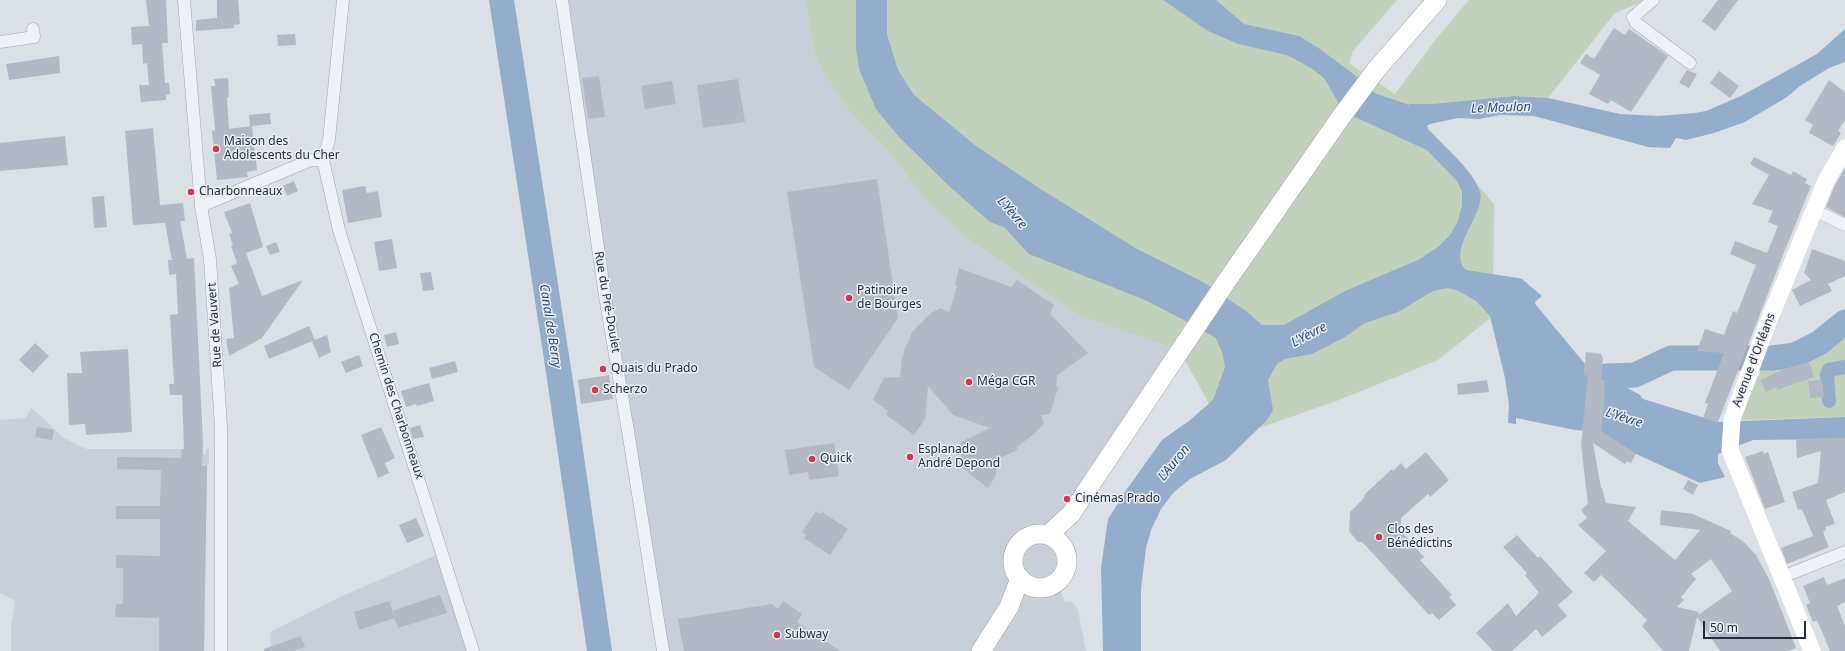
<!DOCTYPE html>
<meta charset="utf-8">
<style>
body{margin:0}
#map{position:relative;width:1845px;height:651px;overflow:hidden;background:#dbe0e7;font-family:"Noto Sans",sans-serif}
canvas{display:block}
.scale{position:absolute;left:1703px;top:621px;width:103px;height:18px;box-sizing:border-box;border:2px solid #242d3e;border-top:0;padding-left:5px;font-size:12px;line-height:14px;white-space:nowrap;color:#242d3e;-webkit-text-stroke:3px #ebeff5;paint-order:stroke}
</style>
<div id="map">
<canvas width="1845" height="651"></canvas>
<div class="scale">50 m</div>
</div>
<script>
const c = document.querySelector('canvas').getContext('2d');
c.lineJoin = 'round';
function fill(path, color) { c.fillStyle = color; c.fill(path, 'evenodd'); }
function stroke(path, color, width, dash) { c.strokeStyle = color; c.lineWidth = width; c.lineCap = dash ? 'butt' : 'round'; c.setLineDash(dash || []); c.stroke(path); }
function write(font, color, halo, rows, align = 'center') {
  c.font = font + ' "Noto Sans",sans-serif'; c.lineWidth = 3; c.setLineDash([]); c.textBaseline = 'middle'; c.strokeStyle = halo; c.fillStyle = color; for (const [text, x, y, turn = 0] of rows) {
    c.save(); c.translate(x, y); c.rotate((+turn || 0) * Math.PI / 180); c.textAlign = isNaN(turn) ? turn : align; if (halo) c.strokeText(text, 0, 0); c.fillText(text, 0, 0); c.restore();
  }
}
fill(new Path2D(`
 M558,0H805L814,52L826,77L849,111L890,153L925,199L965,237L1080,316L1180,351L1071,514L1062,546L1066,557L1065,568L1057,581L1065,602L1071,601L1078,610L1086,651H663Z
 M31,407L64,438L87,449H203V454H206V449H209V463L207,466L204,651H11V626L15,601L0,593V420L26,418Z
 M438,554L470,651H271L270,632L338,598Z`), '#c9cfd9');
fill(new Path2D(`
 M805,0H1397L1353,51L1349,63L1395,94L1436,39L1469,0H1645L1614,14L1548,98L1513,96L1432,104H1408L1494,204L1493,316L1438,360L1339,400L1228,439L1180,351L1080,316L965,237L925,199L890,153L849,111L826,77L814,52Z
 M1845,332V417L1740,420L1762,368L1813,353L1827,346Z`), '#c1d1bc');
fill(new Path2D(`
 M489,0H514L575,394L612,651H587L545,366Z
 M856,0H887V35L898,70L914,95L976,146L1039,188L1137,249L1203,282L1246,311L1262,325H1284L1345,291L1418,260L1438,247L1450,235L1457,223L1462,206V191L1457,181L1427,150L1344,112L1324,78L1311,68L1287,55L1238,44L1208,31L1163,0H1216L1244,24L1299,36L1320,49L1352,73L1360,80L1363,86L1377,94L1407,104L1410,107L1408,104H1432L1513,96L1548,98L1620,114L1658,116L1695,113L1706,111L1741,96L1817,54L1845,29V62L1829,68L1800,86L1787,97L1745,122L1714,133L1686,140L1676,138L1670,148L1648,147L1534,116L1500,115L1479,119L1458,118L1430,124L1427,126L1428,130L1434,135C1448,150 1474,172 1480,192C1486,214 1446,249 1466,270L1518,278L1522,279L1542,296L1535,302L1536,305L1585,364L1584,375L1606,376L1640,395L1643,399L1718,422L1845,417V439L1753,440L1718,454V463L1725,477L1700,483L1636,454L1601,432L1575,430L1516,418V424L1508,423L1509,405L1505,378L1490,316L1476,301L1457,290L1447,288L1433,291L1398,312L1365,323L1345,337L1312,354L1285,359L1277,364L1268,380L1273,410L1267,420L1226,460L1190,479L1174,492L1161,509L1151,530L1146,548L1141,589V651H1103L1101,568L1108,519L1127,489L1162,440L1189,421L1213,400L1225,367L1222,352L1216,338L1180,318L1145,300L1029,254L1004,227L990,222L949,186L899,137L876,109L859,69L856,48Z
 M1845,319V332L1827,346L1813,353L1762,368L1770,351C1799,351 1823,338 1845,319Z`), '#93adca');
stroke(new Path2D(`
 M1829,401L1827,375L1829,370L1845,367`), '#93adca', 14);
stroke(new Path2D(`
 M1575,389L1606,376L1635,375L1671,358H1772L1795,355L1819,343L1845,322`), '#93adca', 25);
fill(new Path2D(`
 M146,0H166L168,43H162L165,83H169L170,94L166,95V100L141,102L139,85H149L147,63L143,64L142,44L132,45L131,27L149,26Z
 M217,0H238L240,24L234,25V28L196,31V20L217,18Z
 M1718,0H1738L1715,31L1702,21Z
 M1614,28L1625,35L1629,29L1668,56L1631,112L1611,100L1608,104L1589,94L1600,75L1580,63L1586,54L1594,59Z
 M295,34L296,45L278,46L277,35Z
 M59,56L60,73L9,80L6,64Z
 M1687,70L1697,74L1689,88L1679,83Z
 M1719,71L1739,86L1730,98L1710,83Z
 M599,76L605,117L588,119L582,78Z
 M228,78L229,97L227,98L229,129L250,126L249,115L270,113L271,124L252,126L257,170L247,172L248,177L217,180L212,131L215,130L211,86H215L214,79Z
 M738,79L745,122L703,128L697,85Z
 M1829,80L1845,92V120L1838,131L1841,133L1833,146L1809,133L1813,125L1805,120Z
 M672,81L676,104L645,109L641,86Z
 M153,128L160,205L183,203L185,221H180L187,259L194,258L203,441L202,466H207L204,651H159V618L115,617L116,604H123V568H116V555L160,556V519H116V506H160L161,470L117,469V457L181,458L182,449H184L182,395H170L169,384H174L170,315L178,314L176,274L169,275L168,260H172L165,223L133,225L125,131Z
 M65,136L68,165L0,171V143Z
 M1754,157L1791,175L1793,171L1807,179L1805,183L1811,186L1783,255L1718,422L1703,418L1708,404L1705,403L1724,353L1697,351L1705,329L1724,335L1733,311L1737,313L1756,265L1730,254L1735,241L1767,253L1778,226L1768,222L1773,211L1752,204L1769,175L1750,164Z
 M1845,168V217L1826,207L1835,185Z
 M877,179L898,318L849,390L814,367L787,192Z
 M294,181L298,191L287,196L283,186Z
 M365,186L367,193L378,191L382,217L348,223L342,190Z
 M104,196L107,227L94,228L92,197Z
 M250,203L263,247L246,253L262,296L303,280L262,338L229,356L226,339L234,338L229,288L239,284L231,266L237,263L231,246L233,245L229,234L232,233L224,212Z
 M392,239L397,268L379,271L374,242Z
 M276,242L280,252L270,255L266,246Z
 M1812,249L1845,261V276L1828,284L1832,291L1800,306L1792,290L1811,280L1804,273Z
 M959,268L1011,287L1017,280L1054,305L1050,314L1088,353L1057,375L1056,387L1058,388L1050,414L1041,415L1044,423L1035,433L1017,447V450L1000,458L995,477L988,488L961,467V442L990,428L953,415L928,386L925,419L914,435L886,415L888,411L873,400L884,378L900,377L902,357L912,332L931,313L941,308L949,313L957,286L955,285Z
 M431,272L434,290L423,291L420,273Z
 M309,326L315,340L269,359L264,346Z
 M396,332L399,344L387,347L384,335Z
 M327,335L331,352L319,358L312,341Z
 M35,343L49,356L33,373L19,360Z
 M128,349L132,432L86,435L85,424L69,425L67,373H82L80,352Z
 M1586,352L1601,354L1603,358L1601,380L1605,381L1604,394H1605L1601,431L1636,454L1631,463L1627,461L1625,464L1593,443L1601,488H1602L1606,503L1636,507L1628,521L1675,560L1700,530L1660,525L1661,510L1693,514L1731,531L1730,533L1745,543L1756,555L1770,581L1796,648L1789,651H1720L1697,617L1689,651H1663L1642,626L1647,620L1601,575L1594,582L1584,573L1606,551L1578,525L1587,518L1581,510L1588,504L1581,445L1588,376L1584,375ZM1711,559L1732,591L1698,615L1699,612L1677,607L1684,600L1681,597L1696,579L1691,574Z
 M359,355L363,366L346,373L341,362Z
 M455,361L458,372L432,379L429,368Z
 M1809,362L1814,377L1777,390V387L1766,392L1760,380L1784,369Z
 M609,375L613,399L581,404L578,380Z
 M1487,380L1489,392L1458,395L1457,384Z
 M1822,380L1824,397L1810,398L1808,381Z
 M429,383L434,401L417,406L416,404L406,407L401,391Z
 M420,425L424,437L413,439L410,428Z
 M37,427L54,430L52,440L35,437Z
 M381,427L395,458L385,463L389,473L378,478L361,435Z
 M1845,438V492L1826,500L1835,524L1825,527L1826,530L1823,532L1829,547L1787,564L1781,548L1813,536L1802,509L1798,510L1792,492L1818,483L1821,451L1797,458L1796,439Z
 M834,443L839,476L809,480L808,472L789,475L785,450Z
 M1763,451L1764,454L1768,452L1785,502L1765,509L1745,457Z
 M1426,452L1449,480L1430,497L1428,494L1401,518V531L1424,557L1420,560L1452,595L1449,597L1456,605L1439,620L1432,613L1429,615L1366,546L1362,542H1358L1349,531L1350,512L1364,498L1365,494L1392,469L1393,471L1401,463L1406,469Z
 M1688,480L1698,485L1693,495L1683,489Z
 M816,511L820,514L822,512L848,529L830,555L804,538L806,535L802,532Z
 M416,518L424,536L407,543L399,525Z
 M1517,535L1538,558L1540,556L1573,592L1558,605L1567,616L1542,637L1536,629L1512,651H1493L1476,633L1508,603L1516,616L1539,593L1525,575L1527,573L1503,547Z
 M1824,577L1827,585L1845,578V602L1837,606L1845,626V651H1830L1817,620L1813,622L1806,605L1810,603L1803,586Z
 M440,595L447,613L398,628L392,611Z
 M389,601L395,618L359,630L354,612Z
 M783,601L802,614L797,622L840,651H684L678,619L772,604L778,609Z
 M301,636L305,647L292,651H264V649Z`), '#b2b9c4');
const street = new Path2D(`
 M184,0L201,206L210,259L221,427V651
 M562,0L605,296L628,431L663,651
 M1653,0L1633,17L1636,23L1690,63
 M0,42L34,37L33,29
 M323,160L329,140L343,0
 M201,206L311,160H323L339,230L473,651
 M1814,210L1845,225
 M1782,577L1845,552`);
const primary = new Path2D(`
 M1013 561a27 27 0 1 1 54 0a27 27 0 1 1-54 0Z
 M1048,535L1071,514L1226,282L1341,117L1376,70L1437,0
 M981,651L1009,607L1020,578`);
stroke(street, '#a0a7b1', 13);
stroke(primary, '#9aa4b3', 20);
stroke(street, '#eef1f5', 12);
stroke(new Path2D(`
 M1812,651L1730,450L1732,419L1769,320L1826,181L1845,148`), '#fff', 17);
stroke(primary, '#fff', 19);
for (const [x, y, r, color] of [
 [216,149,4,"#d6364c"],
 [191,192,4,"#d6364c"],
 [849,298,4,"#d6364c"],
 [603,369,4,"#d6364c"],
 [969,382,4,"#d6364c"],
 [595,390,4,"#d6364c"],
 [910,457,4,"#d6364c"],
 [812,459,4,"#d6364c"],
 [1067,499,4,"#d6364c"],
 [1379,537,4,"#d6364c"],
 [777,635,4,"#d6364c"]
]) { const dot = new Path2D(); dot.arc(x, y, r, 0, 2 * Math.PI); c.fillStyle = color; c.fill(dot); stroke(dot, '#ebeff5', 1.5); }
write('12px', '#242d3e', '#ebeff5', [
 ["Maison des",224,142],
 ["Adolescents du Cher",224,156],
 ["Charbonneaux",199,192],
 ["Patinoire",857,291],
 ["de Bourges",857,305],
 ["Quais du Prado",611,369],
 ["Méga CGR",977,382],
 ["Scherzo",603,390],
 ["Esplanade",918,450],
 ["André Depond",918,464],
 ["Quick",820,459],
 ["Cinémas Prado",1075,499],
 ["Clos des",1387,530],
 ["Bénédictins",1387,544],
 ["Subway",785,635]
], 'left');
write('12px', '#242d3e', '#ebeff5', [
 ["Rue du Pré-Doulet",607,302,80],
 ["Rue de Vauvert",215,325,-94],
 ["Avenue d'Orléans",1754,360,-69],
 ["Chemin des Charbonneaux",396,406,72]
]);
write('italic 13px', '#2c4b74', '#ebeff5', [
 ["Le Moulon",1501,108,-2],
 ["L'Yèvre",1012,213,49],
 ["Canal de Berry",550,326,81],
 ["L'Yèvre",1309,335,-28],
 ["L'Yèvre",1624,418,18],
 ["L'Auron",1174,463,-51]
]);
</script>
